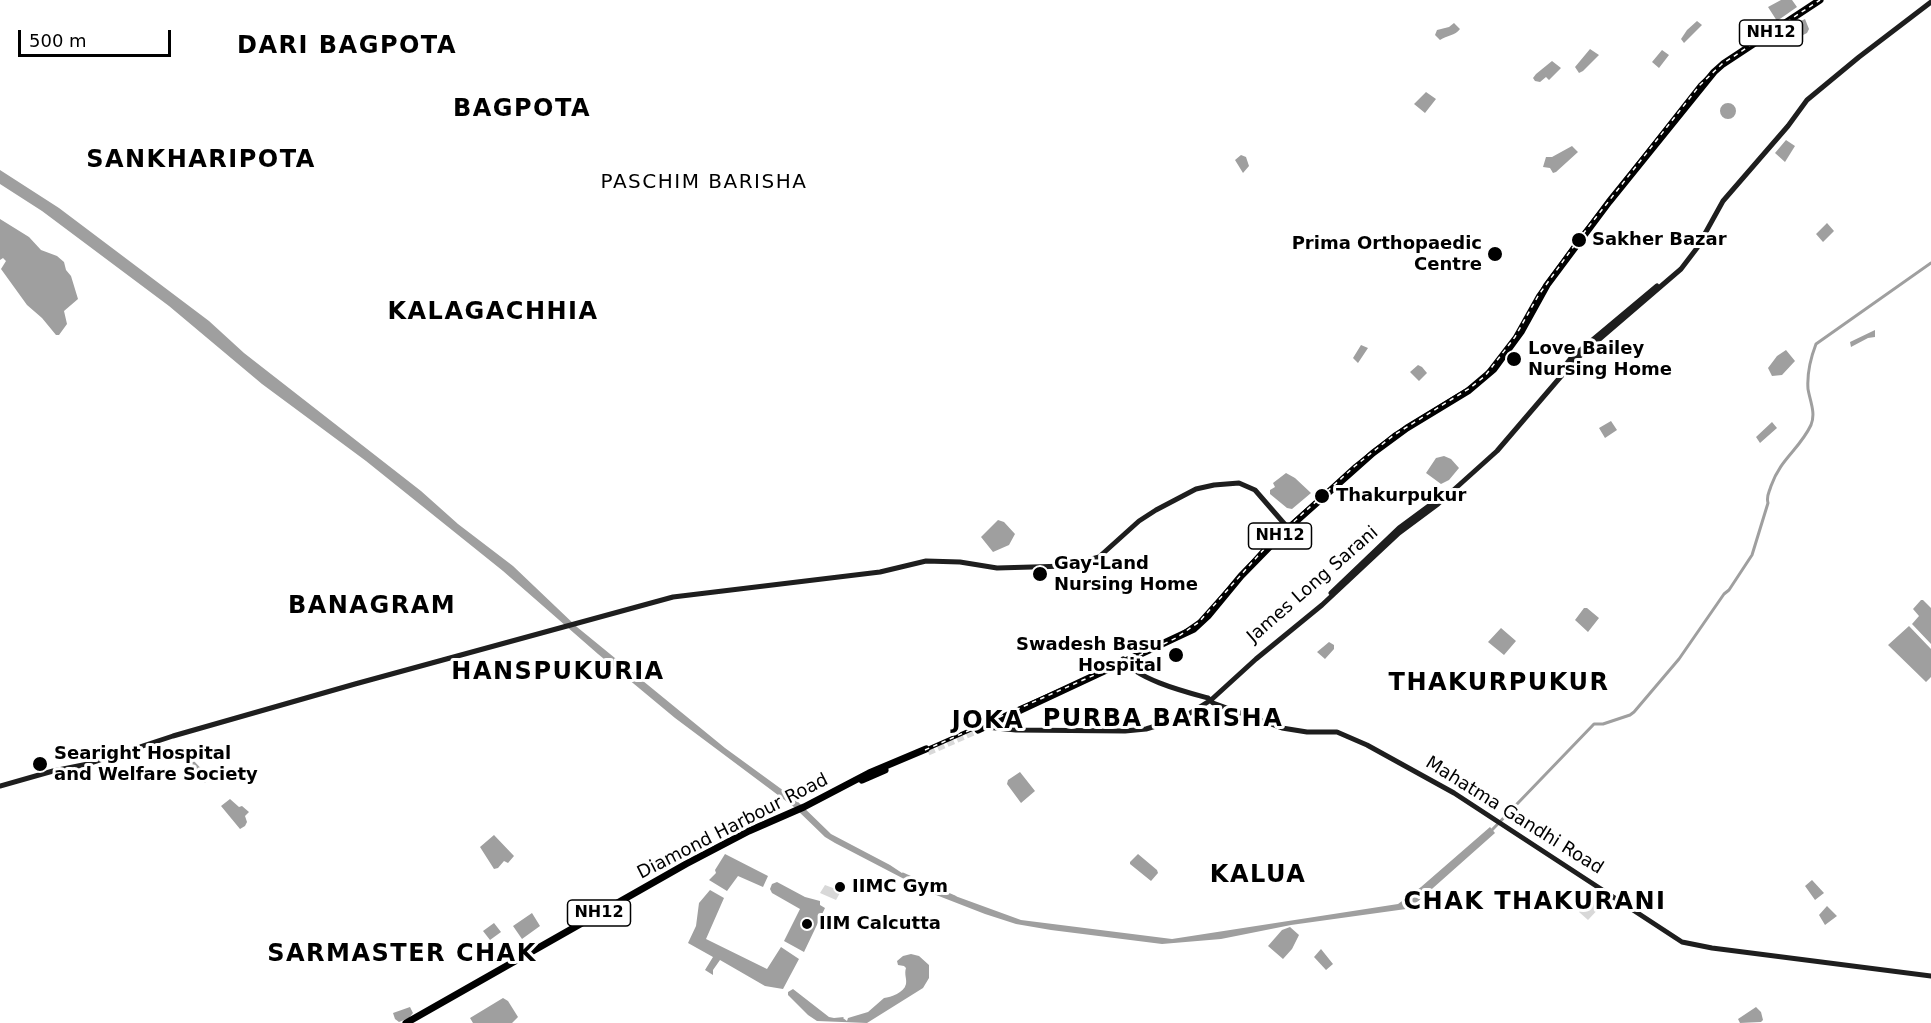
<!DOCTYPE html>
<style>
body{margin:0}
#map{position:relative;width:1931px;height:1023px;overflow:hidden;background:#fff;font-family:"DejaVu Sans",sans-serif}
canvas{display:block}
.scale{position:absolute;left:18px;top:30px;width:153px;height:27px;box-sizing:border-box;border:3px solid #000;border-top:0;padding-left:8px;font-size:18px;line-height:21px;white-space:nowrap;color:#000;-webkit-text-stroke:4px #fff;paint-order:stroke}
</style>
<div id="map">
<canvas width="1931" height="1023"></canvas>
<div class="scale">500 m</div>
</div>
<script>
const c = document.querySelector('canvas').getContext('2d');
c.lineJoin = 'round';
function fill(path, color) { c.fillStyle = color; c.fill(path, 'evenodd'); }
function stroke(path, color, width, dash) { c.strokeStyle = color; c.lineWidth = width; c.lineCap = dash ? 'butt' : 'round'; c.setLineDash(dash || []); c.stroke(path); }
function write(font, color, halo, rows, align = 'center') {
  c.font = font + ' "DejaVu Sans",sans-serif'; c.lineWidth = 6; c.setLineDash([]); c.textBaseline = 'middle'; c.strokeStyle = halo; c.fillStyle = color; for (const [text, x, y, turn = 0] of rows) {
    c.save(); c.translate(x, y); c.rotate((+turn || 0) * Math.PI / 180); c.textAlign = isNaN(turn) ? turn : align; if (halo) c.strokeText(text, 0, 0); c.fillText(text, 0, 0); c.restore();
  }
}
fill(new Path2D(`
 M825,885L841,891L836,900L820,893Z
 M1594,896L1603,904L1588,920L1579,912Z`), '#d8d8d8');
fill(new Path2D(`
 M1781,0H1792L1797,7L1777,21L1768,7Z
 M1805,19L1809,29L1807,33L1793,40L1788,33V27Z
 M1697,21L1702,25L1684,43L1681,39L1687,30Z
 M1454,23L1460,29C1455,36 1447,35 1440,40L1435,35L1437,30L1449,27Z
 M1590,49L1599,55L1583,71L1579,73L1575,67Z
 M1662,50L1669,55L1659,68L1652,62Z
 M1552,61L1561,68L1549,80L1546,77L1540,82L1535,81L1533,78L1536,74Z
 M1426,92L1436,99L1425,113L1414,104Z
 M1720 111a8 8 0 1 1 16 0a8 8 0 1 1-16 0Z
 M1786,140L1795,146L1785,162L1775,153Z
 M1572,146L1578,152L1556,172L1553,173L1550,168L1543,167L1546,157H1552Z
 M1241,155L1246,157L1249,166L1243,173L1235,160Z
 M0,170L59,208L209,321L244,353L421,491L458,524L513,566L577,627L725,748L795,799L831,834L890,865L908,877L936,889L1021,920L1172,939L1398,904L1421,887L1490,827L1495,833L1415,904L1406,909L1291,925L1221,939L1162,944L1051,930L1016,924L985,914L931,893L835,843L825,837L794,807L675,718L598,654L503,571L366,461L262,384L169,306L42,211L0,184Z
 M0,219L29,237L41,250L57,256L64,262L66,270L71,276L78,299L64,311L67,324L59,335H56L42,318L27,305L1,269L6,261L3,258L0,260Z
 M1827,223L1834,231L1823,242L1816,234Z
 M1875,330V337L1868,338L1851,347L1850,342Z
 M1361,345L1368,348L1358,363L1353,358Z
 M1786,350L1795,361L1782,375L1772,376L1768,368L1777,356Z
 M1418,365L1422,367L1427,373L1419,381L1410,372Z
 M1611,421L1617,430L1605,438L1599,428Z
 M1772,422L1777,428L1760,443L1756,437Z
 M1444,456L1451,459L1459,468L1449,480L1441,484L1426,473L1436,458Z
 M1286,473L1295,478L1311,493L1292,509L1287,508L1270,494V490L1275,487L1273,483Z
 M998,520L1004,522L1015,534L1009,545L993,552L981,537Z
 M1921,600H1923L1931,608V644L1912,624L1919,616L1913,609Z
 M1584,608H1587L1599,618L1588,632L1575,620Z
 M1909,626L1931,649V677L1926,682L1888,645Z
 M1501,628L1516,641L1504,655L1488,642Z
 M1329,642L1334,645V649L1325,659L1317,652Z
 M193,760L209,777L205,783L187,763Z
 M1020,772L1035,791L1021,803L1007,784L1008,780Z
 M230,799L239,807L242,806L249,812L245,816L247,822L245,826L240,829L221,806Z
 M494,835L514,856L508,863L504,861L498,868L494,869L480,847Z
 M725,854L768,876L763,887L738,876L727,891L709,880L716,873L715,870Z
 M1138,854L1157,870L1158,873L1151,881L1130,864V862Z
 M1812,880L1824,893L1815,900L1805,886Z
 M777,882L805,897L820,901V905L825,908L804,952L784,941L800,909L772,893L770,889L772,884Z
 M710,890L724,898L706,939L767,969L781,947L799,959L783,989L765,986L720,960L713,970V975L705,970L713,957L688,943L696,926L699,903Z
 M1827,906L1837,916L1825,925L1819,915Z
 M532,913L540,926L522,939L513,926Z
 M494,923L501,932L490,940L483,931Z
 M1290,927L1299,935L1292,949L1283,959L1268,946L1282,930Z
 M1321,949L1333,964L1326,970L1314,957Z
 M911,954L919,956L929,965V978L923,988L867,1023L817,1021L808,1015L788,995V992L793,989L829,1017L834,1018L844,1017L843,1018L847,1021L848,1018L868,1012L884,998C891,997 904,993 906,984C907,979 904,974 906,968L904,966L898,965L897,961L903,956Z
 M503,998L508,1001L518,1017L512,1023H473L470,1018Z
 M410,1007L413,1013L409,1018L399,1022L395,1019L393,1013Z
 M1756,1007L1761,1012L1763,1020L1761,1022L1740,1023L1738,1019Z`), '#9f9f9f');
stroke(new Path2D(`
 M1491,831L1594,724H1603L1630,715L1634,712L1679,659L1724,594L1729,590L1752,555L1768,503C1766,496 1769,493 1771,486C1781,458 1799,450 1811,425C1816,413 1810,401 1808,389C1807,375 1811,357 1816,344L1931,263
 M903,874L955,897`), '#9f9f9f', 3);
stroke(new Path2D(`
 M928,752L978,730`), '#d9d9d9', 7, [7, 3.5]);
stroke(new Path2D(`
 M1563,368L1571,358L1657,286
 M1331,593L1399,528L1441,497
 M1123,659C1135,679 1186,692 1208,698L1213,703L1282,728L1307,732H1337L1367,745L1454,793L1682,942L1712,948L1931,976
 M986,727L1016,730L1125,731L1146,729L1182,718L1211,700L1256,659L1322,605L1399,533L1438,504L1497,451L1575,360L1681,269L1697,248L1723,201L1788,126L1807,100L1859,57L1931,2
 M0,786L53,771L88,764L173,736L355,684L673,597L880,572L926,561L960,562L997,568L1067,566L1099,557L1139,521L1156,510L1196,489L1214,485L1239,483L1255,490L1288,528`), '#1e1e1e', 5);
stroke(new Path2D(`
 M978,730L1194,629L1208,616L1241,576L1283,533L1373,453L1407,428L1468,391L1494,369L1521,332L1547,285L1609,202L1714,72L1723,64L1820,0
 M862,780L885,770
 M406,1023L686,864L749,831L804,807L869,773L926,749`), '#000', 7);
const rail = new Path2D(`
 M925,750L1151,650L1176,638L1199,622L1265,548L1355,466L1394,435L1470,388L1485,376L1515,337L1538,296L1579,239L1700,85L1722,64L1820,0`);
stroke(rail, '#000', 4);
stroke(rail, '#fff', 1.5, [4.5]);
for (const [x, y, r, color] of [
 [1579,240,8,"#000"],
 [1495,254,8,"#000"],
 [1514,359,8,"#000"],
 [1322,496,8,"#000"],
 [1040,574,8,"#000"],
 [1176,655,8,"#000"],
 [40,764,8,"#000"],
 [840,887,6,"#000"],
 [807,924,6,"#000"]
]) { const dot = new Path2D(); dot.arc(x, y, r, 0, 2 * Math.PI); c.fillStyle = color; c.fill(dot); stroke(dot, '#fff', 2); }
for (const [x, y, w] of [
 [1771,33,63],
 [1280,536,63],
 [599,913,63]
]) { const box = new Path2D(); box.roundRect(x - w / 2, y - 13, w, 26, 4.5); c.fillStyle = '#fff'; c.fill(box); stroke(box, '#000', 1.5); }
write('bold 16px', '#000', null, [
 ["NH12",1771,33],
 ["NH12",1280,536],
 ["NH12",599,913]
]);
write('bold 18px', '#000', '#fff', [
 ["Sakher Bazar",1592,240],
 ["Prima Orthopaedic",1482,244,"right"],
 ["Centre",1482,265,"right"],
 ["Love Bailey",1528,349],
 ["Nursing Home",1528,370],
 ["Thakurpukur",1336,496],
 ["Gay-Land",1054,564],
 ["Nursing Home",1054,585],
 ["Swadesh Basu",1162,645,"right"],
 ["Hospital",1162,666,"right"],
 ["Searight Hospital",54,754],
 ["and Welfare Society",54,775],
 ["IIMC Gym",852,887],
 ["IIM Calcutta",819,924]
], 'left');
write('18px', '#000', '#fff', [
 ["James Long Sarani",1313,585,-41],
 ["Mahatma Gandhi Road",1514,816,32],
 ["Diamond Harbour Road",733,827,-27]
]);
c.letterSpacing = '1.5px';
write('20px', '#000', '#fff', [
 ["PASCHIM BARISHA",704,183]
]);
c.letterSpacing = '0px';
c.letterSpacing = '1.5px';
write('bold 24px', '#000', '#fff', [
 ["DARI BAGPOTA",347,47],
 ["BAGPOTA",522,110],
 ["SANKHARIPOTA",201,161],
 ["KALAGACHHIA",493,313],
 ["BANAGRAM",372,607],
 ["HANSPUKURIA",558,673],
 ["THAKURPUKUR",1499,684],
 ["PURBA BARISHA",1163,720],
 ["JOKA",988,722],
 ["KALUA",1258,876],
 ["CHAK THAKURANI",1535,903],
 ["SARMASTER CHAK",402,955]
]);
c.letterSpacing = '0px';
</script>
